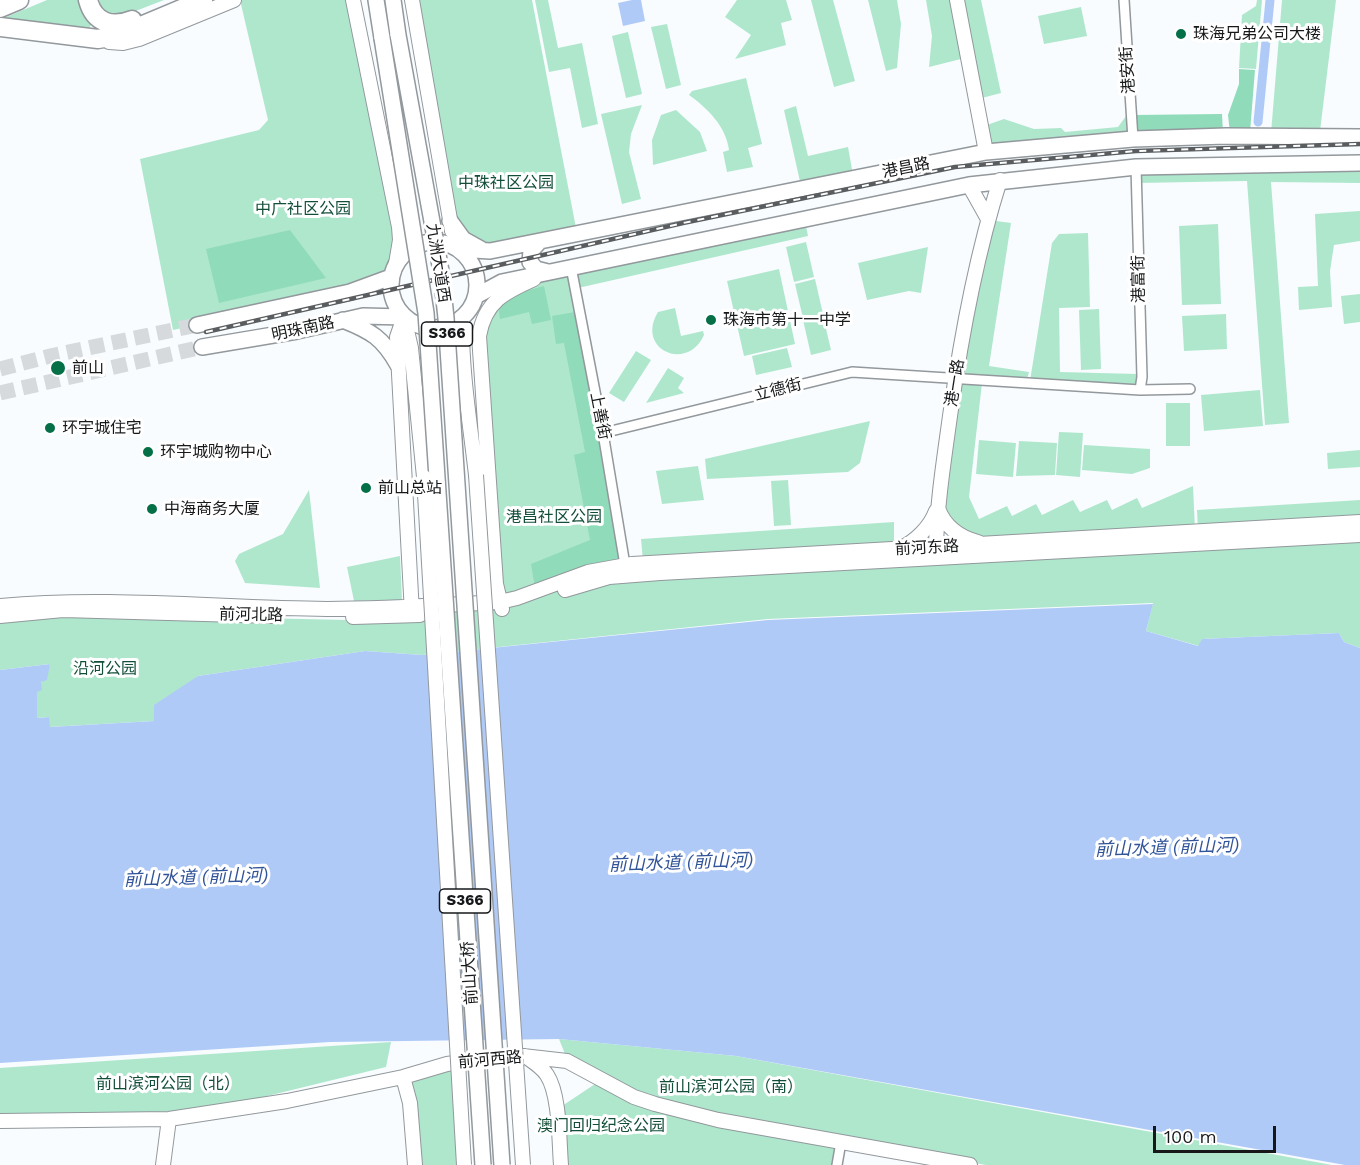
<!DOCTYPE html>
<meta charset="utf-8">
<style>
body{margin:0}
#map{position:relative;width:1360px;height:1165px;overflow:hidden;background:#f8fcff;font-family:"Work Sans",sans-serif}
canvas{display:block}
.scale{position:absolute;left:1153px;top:1126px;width:123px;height:27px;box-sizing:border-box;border:3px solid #16181a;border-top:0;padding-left:8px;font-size:18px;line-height:21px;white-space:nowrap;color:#16181a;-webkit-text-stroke:4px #fff;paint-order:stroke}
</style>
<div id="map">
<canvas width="1360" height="1165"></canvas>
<div class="scale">100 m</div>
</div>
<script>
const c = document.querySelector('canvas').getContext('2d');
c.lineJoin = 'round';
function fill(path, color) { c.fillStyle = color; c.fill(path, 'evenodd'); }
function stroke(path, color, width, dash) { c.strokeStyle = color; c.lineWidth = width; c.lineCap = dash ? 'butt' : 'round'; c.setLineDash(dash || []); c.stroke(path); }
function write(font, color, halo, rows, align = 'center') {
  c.font = font + ' "Work Sans","Noto Sans SC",sans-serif'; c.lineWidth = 6; c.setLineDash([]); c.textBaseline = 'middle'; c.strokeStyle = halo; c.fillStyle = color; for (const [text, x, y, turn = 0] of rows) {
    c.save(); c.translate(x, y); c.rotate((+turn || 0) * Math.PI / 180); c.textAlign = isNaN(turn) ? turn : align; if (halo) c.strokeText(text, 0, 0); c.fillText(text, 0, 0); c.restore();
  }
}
fill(new Path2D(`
 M47,0H82L92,22L89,30L4,22V18Z
 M99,0H164L115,19L103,13Z
 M240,0H357L399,227L396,264L391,277L350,292L173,330L140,159L259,130L268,120Z
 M413,0H532L577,233L490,250L457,229Z
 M535,0H548L558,48L582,43L598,124L582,128L570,68L549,72Z
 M737,0H786L792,20L781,23L786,45L735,59L751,35L725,17Z
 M811,0H833L855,81L834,87Z
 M868,0H897L901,24L897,68L886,71Z
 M926,0H954L965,58L929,67L932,36Z
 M959,0H981L1001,93L978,99Z
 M1257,0H1262L1256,69L1239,68L1242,15L1256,6Z
 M1282,0H1336L1320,131L1271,133Z
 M1081,7L1087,36L1044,44L1038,16Z
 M667,24L681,85L666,89L651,27Z
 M628,32L642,94L626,98L612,36Z
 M746,78L762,144L748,148L753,167L727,172L723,152L729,150C726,126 707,108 689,95L692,91Z
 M642,105L631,134L629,152L641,199L622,204L601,114Z
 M796,106L808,156L848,147L853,175L801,186L784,110Z
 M676,110L700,132L707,151L653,165L652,140L661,115Z
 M1129,112L1131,138L988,150L984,126L1004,119L1034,129L1061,128L1065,132L1118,127Z
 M1360,163V183L1271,182L1289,423L1265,425L1247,181L1138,183L1137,168Z
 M1360,211V241L1334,245L1330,271L1332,307L1299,310L1298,287L1318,286L1315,214Z
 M989,220L1011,223L989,366L1029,372L1027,380L958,376Z
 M805,221L808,236L578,288L575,270Z
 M1218,224L1221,304L1182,305L1179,226Z
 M1088,233L1090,307L1059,308L1060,372L1138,374L1137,388L1030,381L1052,243L1059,234Z
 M806,242L814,277L794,282L786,247Z
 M928,247L921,293L909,291L867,300L858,263Z
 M779,269L795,344L744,356L727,281Z
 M569,270L625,565L1360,524V648L1344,642L1339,633L1202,639L1199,646L1146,631L1153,603L768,619L422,655L365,651L198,676L154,721L49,727V717L37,718V691L50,664L0,670V618L29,613L347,620L501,601L482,324L506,295Z
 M815,279L823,314L803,318L795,284Z
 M1360,294V322L1344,324L1341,296Z
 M675,308L681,336L703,331L704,335C687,373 635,349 658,312Z
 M1099,309L1101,369L1081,370L1079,310Z
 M1226,314L1227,349L1184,351L1182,316Z
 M823,316L831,350L811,355L803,320Z
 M787,348L792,367L756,375L752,356Z
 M636,351L651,360L624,402L609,393Z
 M668,368L684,378L678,388L684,393L646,403Z
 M957,381L982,383L969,497L979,519L1007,506L1012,516L1036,504L1042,515L1073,500L1080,512L1107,500L1112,510L1137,498L1142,508L1193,486L1195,530L970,538L942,514Z
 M1260,390L1263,426L1204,431L1201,395Z
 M1166,403H1190V446H1166Z
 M870,421L860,463L848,472L707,479L705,459Z
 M1059,432L1083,433L1080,477L1056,475Z
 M979,440L1016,443L1013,477L976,474Z
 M1019,441L1057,443L1055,475L1016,476Z
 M1084,445L1150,449V468L1132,474L1082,470Z
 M1360,450V467L1328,469L1327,453Z
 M698,466L704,500L662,504L656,471Z
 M788,480L791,525L774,526L771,481Z
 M309,490L320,588L245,583L235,561L239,554L283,534Z
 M1360,500V522L1198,531L1197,510Z
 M894,522V547L643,561L641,539Z
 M400,556L402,600L354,601L347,567Z
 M559,1039L736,1056L1332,1165H986L719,1117L657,1102L567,1059Z
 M391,1042L386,1067L259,1098L177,1111L0,1120V1068Z
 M457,1068L463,1165H420L404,1076Z
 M598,1082L633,1098L839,1143L835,1165H563L559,1108Z`), '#afe7cd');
fill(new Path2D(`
 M1239,69L1255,70L1250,132L1230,133L1228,115L1239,84Z
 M1222,114L1223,133L1135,137L1133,115Z
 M290,230L326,278L219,303L206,249Z
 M544,286L551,320L532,324L529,312L500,319L498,306L514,294Z
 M575,312L621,562L535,588L531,564L590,540L574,455L585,452L564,343L556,344L552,316Z`), '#90dbb9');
fill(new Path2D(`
 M632,0H641L645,21L623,26L618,3Z
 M1153,604L1146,631L1198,646L1202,639L1339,633L1344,642L1360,648V1165H1345L736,1056L559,1039L330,1042L0,1063V670L50,664L47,680L41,682L42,690L37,692V718L49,717L50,727L154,721V705L198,676L365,651L422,655L768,620Z`), '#b0caf8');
stroke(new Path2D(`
 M1258,122L1270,0`), '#b0caf8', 9);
stroke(new Path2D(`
 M0,369L50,356L197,325
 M0,393L202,347`), '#d6dadd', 15, [15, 8]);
const street = new Path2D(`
 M1124,0L1133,139
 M571,267L603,433L625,565
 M1140,390L1190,389
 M603,433L852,372L1140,390L1142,377L1136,167
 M837,1165L841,1142`);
const secondary = new Path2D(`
 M353,0L399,227L400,240L396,264
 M412,0L452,231
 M957,0L986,152
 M109,42L123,43L139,39L234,0
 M969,185L988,219
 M404,317L397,337L412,613
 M404,317L411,348L424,477
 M462,318C461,370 470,423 476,475
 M938,508C944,526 960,538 978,542
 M901,548C916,541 930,527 936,511
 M936,548C937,503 944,460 950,416C961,337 976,256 1000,180
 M565,590L609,577L660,573L1360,535
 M0,606C109,596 218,608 327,609C385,609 443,605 500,602L517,598L588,572L632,564L1360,522
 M502,609L496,584L479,336C485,301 505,292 534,279
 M0,616L63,610L274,616
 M353,617L420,615
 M525,1056C532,1061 542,1067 547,1075C560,1095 559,1141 561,1165
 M403,1077L410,1103L415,1165
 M0,1121L169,1119L287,1101L403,1077L447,1064L514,1055L567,1061L634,1097L655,1104L718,1120L970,1165
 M163,1165L169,1119`);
const primary = new Path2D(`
 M376,0L382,38
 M393,0L398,35
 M450,221L463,239L481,249
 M391 285a43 43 0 1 1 86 0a43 43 0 1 1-86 0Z
 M539,242L531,251L530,262L536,269L548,272
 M459,249L490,251L986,152L1133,139L1226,136L1360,137
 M476,296L502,282L969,185L1136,167L1360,163
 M343,320C371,331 383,338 398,365
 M197,325L350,292L391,277
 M202,347L297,331L363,316L404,317`);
const highway = new Path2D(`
 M88,0C94,23 112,28 132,20
 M0,8L19,0
 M0,27L98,39L117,36L203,0`);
stroke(street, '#92989c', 12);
stroke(secondary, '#92989c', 16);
stroke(primary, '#92989c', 18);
stroke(highway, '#92989c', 21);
stroke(street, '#fff', 9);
stroke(secondary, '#fff', 14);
stroke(primary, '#fff', 15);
stroke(highway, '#fff', 18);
const rail = new Path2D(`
 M206,332L683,223L955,167L1136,151L1360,144`);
stroke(rail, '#5a5d5f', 4.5);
stroke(rail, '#fff', 2, [7]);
const secondaryBridge = new Path2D(`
 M476,475L523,1165
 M424,477L464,1165`);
const primaryBridge = new Path2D(`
 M398,35L441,271L446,318L502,1165
 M382,38L426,313L483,1165`);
stroke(secondaryBridge, '#92989c', 16, []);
stroke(primaryBridge, '#92989c', 18, []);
stroke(secondaryBridge, '#fff', 14);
stroke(primaryBridge, '#fff', 15);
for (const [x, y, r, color] of [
 [1181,34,6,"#057048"],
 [711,320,6,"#057048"],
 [58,368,8,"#057048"],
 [50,428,6,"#057048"],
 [148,452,6,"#057048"],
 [366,488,6,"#057048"],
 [152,509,6,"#057048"]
]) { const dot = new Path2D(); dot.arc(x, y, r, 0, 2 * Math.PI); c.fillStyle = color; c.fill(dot); stroke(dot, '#fff', 2); }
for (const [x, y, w] of [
 [447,334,51],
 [465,901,51]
]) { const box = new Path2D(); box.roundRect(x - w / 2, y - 12, w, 24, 4.5); c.fillStyle = '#fff'; c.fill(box); stroke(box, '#16181a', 1.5); }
write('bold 15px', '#16181a', null, [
 ["S366",447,334],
 ["S366",465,901]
]);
write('16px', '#16181a', '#fff', [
 ["珠海兄弟公司大楼",1193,34],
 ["珠海市第十一中学",723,320],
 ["前山",72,368],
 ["环宇城住宅",62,428],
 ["环宇城购物中心",160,452],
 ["前山总站",378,488],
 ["中海商务大厦",164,509]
], 'left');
write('16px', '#16181a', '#fff', [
 ["港安街",1128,70,-94],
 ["港昌路",906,168,-11],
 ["九洲大道西",438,263,81],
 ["港富街",1139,279,-91],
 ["明珠南路",303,329,-12],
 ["港一路",955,383,-81],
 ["立德街",778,390,-14],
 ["上善街",600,416,79],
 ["前河东路",927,548,-3],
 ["前河北路",251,615,1],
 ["前山大桥",470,973,-94],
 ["前河西路",490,1060,-5]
]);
write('16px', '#124e38', '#fff', [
 ["中珠社区公园",506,183],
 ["中广社区公园",303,209],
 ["港昌社区公园",554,517],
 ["沿河公园",105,669],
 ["前山滨河公园（北）",168,1084],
 ["前山滨河公园（南）",731,1087],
 ["澳门回归纪念公园",601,1126]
]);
write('italic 18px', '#325599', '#fff', [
 ["前山水道 (前山河)",1167,848,-2],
 ["前山水道 (前山河)",681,863,-2],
 ["前山水道 (前山河)",196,878,-2]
]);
</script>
